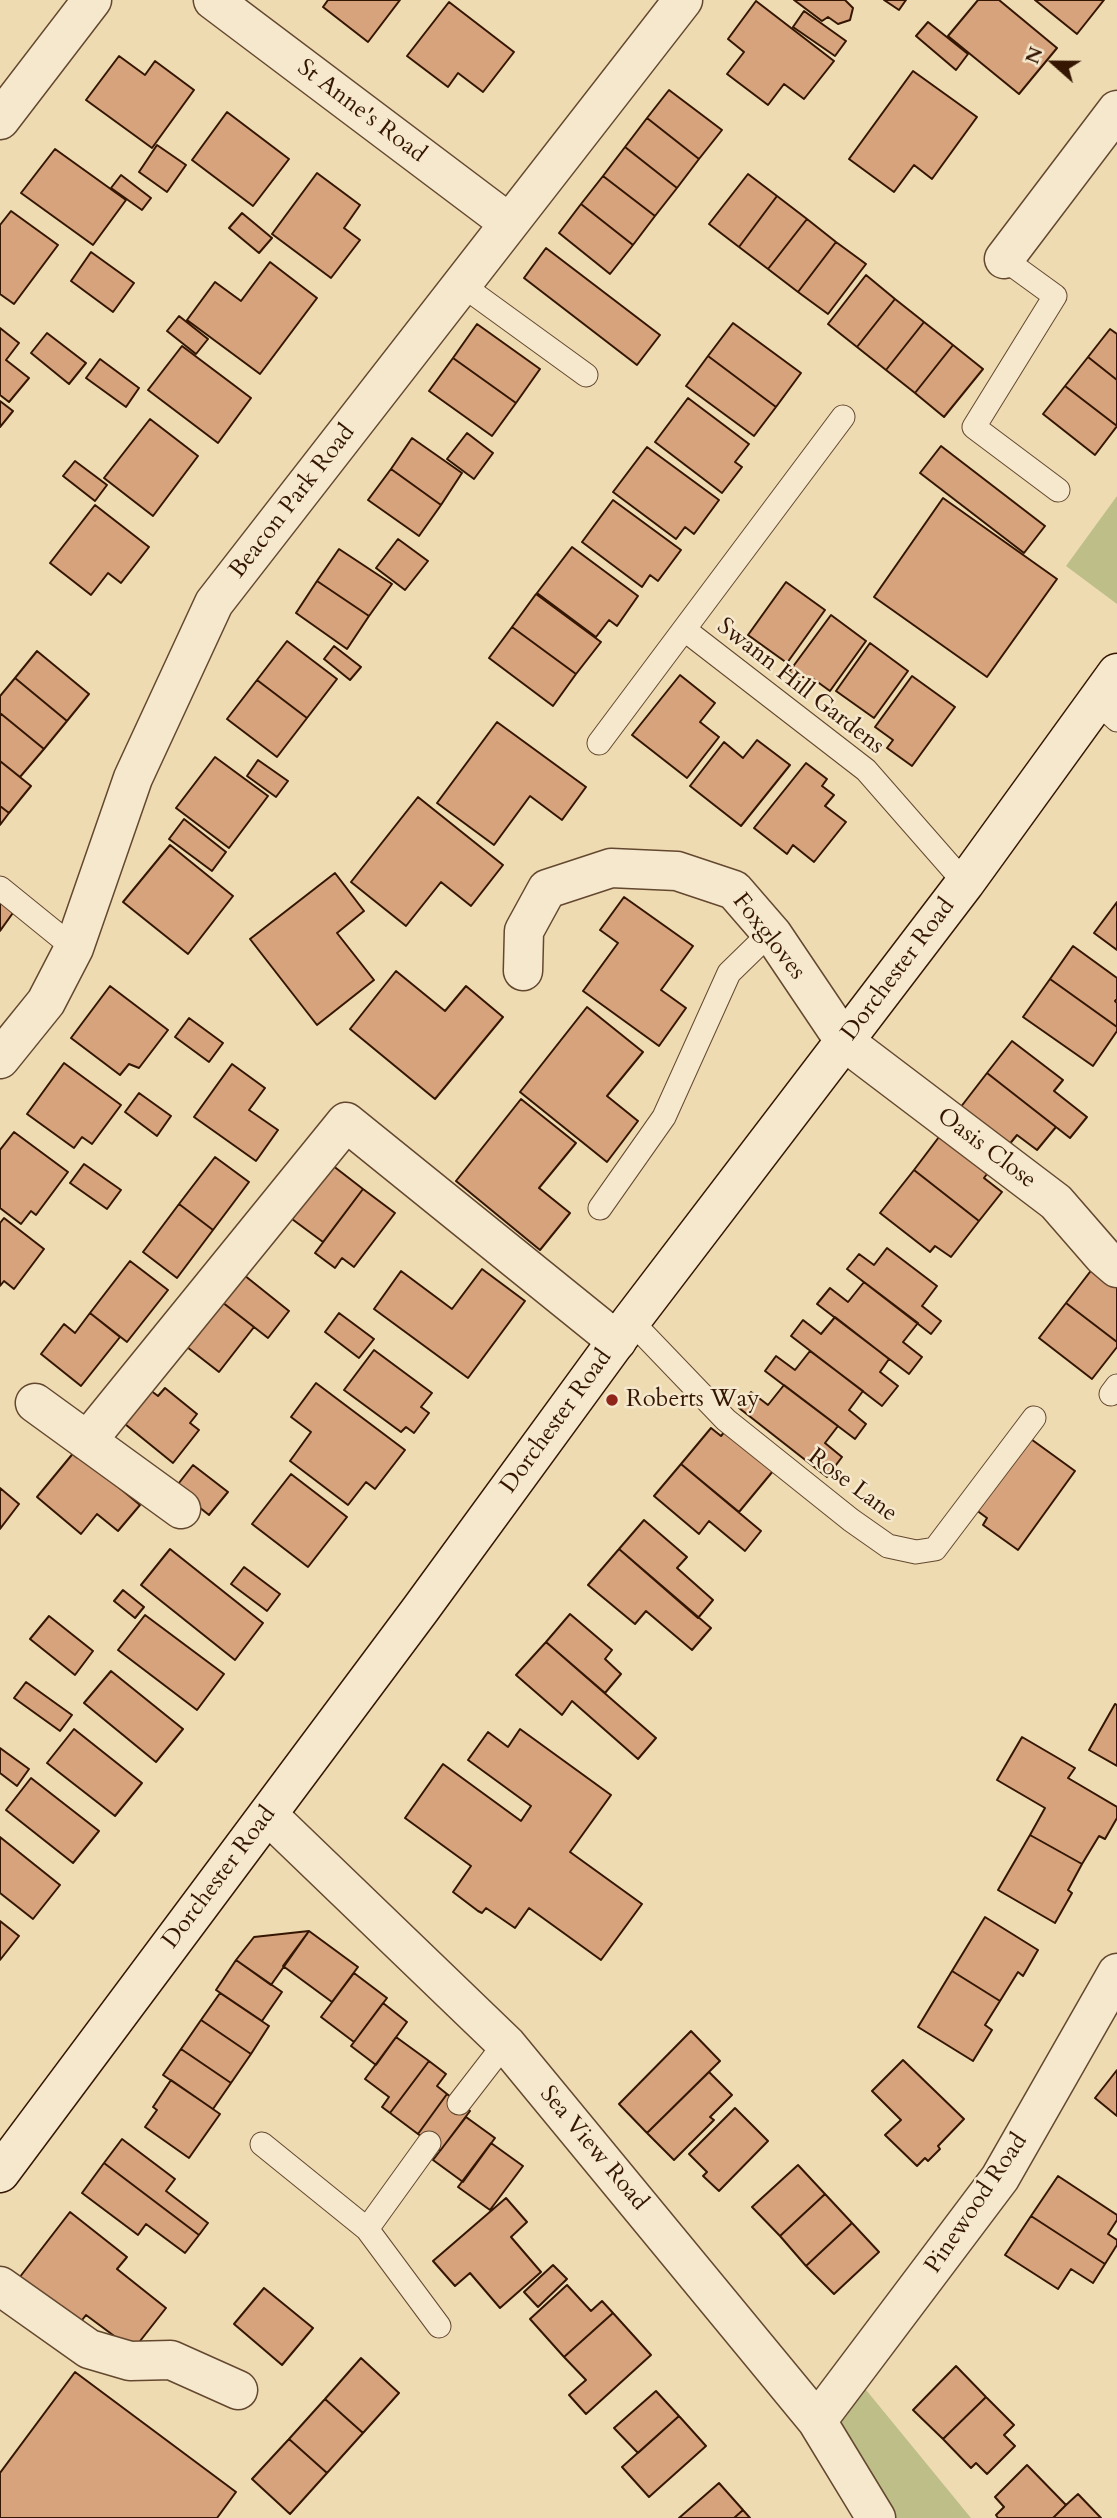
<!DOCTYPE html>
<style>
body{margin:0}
#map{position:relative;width:1117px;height:2518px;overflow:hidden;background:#efdbb2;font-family:Cardo,serif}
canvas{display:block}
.north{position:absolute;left:1019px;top:28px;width:70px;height:70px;-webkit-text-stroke:5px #f5e8cd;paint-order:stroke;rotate:291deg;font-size:19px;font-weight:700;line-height:28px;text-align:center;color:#341603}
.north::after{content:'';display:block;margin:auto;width:24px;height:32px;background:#341603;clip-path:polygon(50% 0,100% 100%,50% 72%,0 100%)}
</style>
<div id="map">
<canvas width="1117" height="2518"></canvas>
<div class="north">N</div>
</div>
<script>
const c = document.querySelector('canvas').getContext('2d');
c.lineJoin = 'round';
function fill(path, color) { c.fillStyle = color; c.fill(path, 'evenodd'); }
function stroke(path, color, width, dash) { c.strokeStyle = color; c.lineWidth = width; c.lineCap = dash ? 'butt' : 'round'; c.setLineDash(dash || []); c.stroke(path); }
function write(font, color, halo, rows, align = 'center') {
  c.font = font + ' Cardo,serif'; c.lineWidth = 5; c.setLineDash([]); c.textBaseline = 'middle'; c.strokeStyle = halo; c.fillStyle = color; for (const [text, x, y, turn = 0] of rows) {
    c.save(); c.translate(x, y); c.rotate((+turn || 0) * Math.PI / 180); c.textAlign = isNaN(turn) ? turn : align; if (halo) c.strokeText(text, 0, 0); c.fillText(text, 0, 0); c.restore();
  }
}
fill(new Path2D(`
 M1117,496V604L1066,566Z
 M853,2374L971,2518H876L817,2421Z`), '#bebe89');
const building = new Path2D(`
 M328,0H400L368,42L323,7Z
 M794,0H845L853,8L850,20L838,24L828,17L822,21Z
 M884,0H906L899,10Z
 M978,0H999L1057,48L1019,94L948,36Z
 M1035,0H1104L1077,34Z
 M756,1L834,61L804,99L784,84L768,105L727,74L744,52L728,39Z
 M449,2L514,52L483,92L458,73L448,87L407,56Z
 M804,11L846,41L835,56L793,27Z
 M928,22L968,54L956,70L916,36Z
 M119,56L145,75L155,61L194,90L152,148L86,100Z
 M913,71L977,117L932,179L914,165L894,192L849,159Z
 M669,90L722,130L699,159L647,118Z
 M227,112L289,159L253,206L192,160Z
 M647,118L699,159L677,188L625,147Z
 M157,145L186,165L167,192L139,172Z
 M625,147L677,188L655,216L603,176Z
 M55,149L126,200L93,245L21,193Z
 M317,173L360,205L344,228L360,240L331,278L272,234Z
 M748,174L777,196L739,247L709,224Z
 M121,175L151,198L142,210L111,188Z
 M603,176L655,216L633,245L581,204Z
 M777,196L807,219L768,269L739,247Z
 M581,204L633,245L610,274L559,233Z
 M11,211L58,245L14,304L0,294V225Z
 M242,213L272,238L259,253L229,228Z
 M807,219L836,242L798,292L768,269Z
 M836,242L866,264L828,314L798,292Z
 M546,248L660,335L637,365L524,278Z
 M91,252L134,283L113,312L71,281Z
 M270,262L317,298L260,374L187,320L215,282L241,301Z
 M866,275L895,299L857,347L828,324Z
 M895,299L924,322L886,370L857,347Z
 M179,316L208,339L196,354L167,331Z
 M924,322L953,345L915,393L886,370Z
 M733,323L801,373L776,407L708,356Z
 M477,324L540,369L516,403L453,358Z
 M0,328L19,343L6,360L29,378L9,402L0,395Z
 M1110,329L1117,334V380L1088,357Z
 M47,333L86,363L69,384L31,353Z
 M953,345L983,369L944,417L915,393Z
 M182,346L251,398L218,443L148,390Z
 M708,356L776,407L754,436L686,386Z
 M1088,357L1117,380V426L1065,386Z
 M453,358L516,403L492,436L429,391Z
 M100,359L139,388L126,407L86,378Z
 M1065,386L1117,426L1095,455L1043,414Z
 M688,398L749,444L735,462L742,467L722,493L655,442Z
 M0,401L13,411L0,427Z
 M150,419L198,456L153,516L104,478Z
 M467,433L493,453L474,479L447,459Z
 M412,438L462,473L441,505L391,469Z
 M941,446L1045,526L1024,553L920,473Z
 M647,447L719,500L694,534L685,527L676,539L613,492Z
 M75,461L107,485L95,501L63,476Z
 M391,469L441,505L419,536L368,500Z
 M943,498L1057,579L987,677L874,597Z
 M613,500L681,550L658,581L650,575L642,587L582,542Z
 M95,505L149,547L121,583L108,573L91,595L50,563Z
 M398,539L428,561L405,590L376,568Z
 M572,547L638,596L617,626L609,620L596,637L537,593Z
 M339,549L392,584L369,616L317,581Z
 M317,581L369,616L347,649L296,613Z
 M786,582L825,610L787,663L748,635Z
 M536,594L601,642L576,674L512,627Z
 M831,615L866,641L830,691L812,678L808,685L789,672Z
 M512,627L576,674L553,706L489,658Z
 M287,641L337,679L307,718L257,680Z
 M870,643L908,671L874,718L836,691Z
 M334,646L361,667L350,680L324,659Z
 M37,651L89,694L67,721L15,678Z
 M680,675L715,703L700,722L719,737L687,778L632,735Z
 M912,676L955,707L912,766L887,748L893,740L875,727Z
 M15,678L67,721L44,749L0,713V696Z
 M257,680L307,718L277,757L227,719Z
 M0,713L44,749L20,777L0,761Z
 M497,722L586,787L562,820L530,796L494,845L437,803Z
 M757,740L790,765L741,826L690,786L724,742L743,758Z
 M215,757L268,796L229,848L176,808Z
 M258,760L288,781L276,797L247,776Z
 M0,761L31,786L9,813L0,806Z
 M806,763L827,779L822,786L834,795L825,806L846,822L814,862L793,845L787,854L754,828Z
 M418,797L503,865L471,906L441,882L406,926L351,882Z
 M0,806L9,813L0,825Z
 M184,819L226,852L212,871L169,839Z
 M170,845L233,896L188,954L123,902Z
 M335,873L364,911L337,933L374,980L317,1025L250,939Z
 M0,888L20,903L0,931Z
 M624,897L693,946L661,990L686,1008L659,1046L583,991L618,943L600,930Z
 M1117,902V950L1094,933Z
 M1073,946L1117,978V999L1115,1001L1117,1003V1027L1050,979Z
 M396,971L445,1011L466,986L503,1017L435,1099L350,1029Z
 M1050,979L1117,1027V1031L1093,1066L1023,1017Z
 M110,986L168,1030L139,1068L129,1064L120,1075L71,1038Z
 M587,1007L643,1052L607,1096L638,1121L607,1162L520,1092Z
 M189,1018L223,1043L209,1062L175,1037Z
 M1012,1041L1063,1080L1054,1091L1087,1117L1070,1138L987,1073Z
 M64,1063L121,1105L92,1144L82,1137L74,1148L27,1114Z
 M232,1064L265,1088L249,1110L278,1130L256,1161L194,1117Z
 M987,1073L1056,1127L1037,1150L1017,1135L1008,1146L960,1108Z
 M139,1093L171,1116L157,1136L125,1112Z
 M521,1099L576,1143L539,1188L570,1213L540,1250L456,1181Z
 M945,1129L993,1166L984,1178L1002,1192L979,1221L914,1170Z
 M14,1132L68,1172L36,1215L31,1211L21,1224L0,1208V1150Z
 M215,1157L249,1182L213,1230L179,1204Z
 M84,1164L121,1190L107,1209L70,1183Z
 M332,1165L363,1189L323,1242L292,1219Z
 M914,1170L979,1221L951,1257L935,1246L930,1252L880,1213Z
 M363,1189L395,1213L354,1267L342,1258L335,1268L315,1253Z
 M179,1204L213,1230L177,1278L143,1252Z
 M4,1218L44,1249L14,1289L4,1281L0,1286V1223Z
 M887,1248L937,1286L922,1306L941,1321L931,1334L847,1269L859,1254L874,1265Z
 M130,1261L168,1290L127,1342L90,1313Z
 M1093,1268L1117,1286V1342L1066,1303Z
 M482,1269L525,1301L468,1378L374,1309L401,1271L452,1309Z
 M244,1275L289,1311L268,1338L222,1302Z
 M864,1282L918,1323L903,1342L922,1357L909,1374L817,1304L830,1288L848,1302Z
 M222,1302L254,1327L219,1372L187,1347Z
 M1066,1303L1117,1342V1347L1092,1379L1039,1338Z
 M90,1313L120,1337L81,1386L41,1354L64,1324L75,1333Z
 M339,1313L374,1339L359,1358L325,1332Z
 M835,1317L889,1359L880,1372L898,1386L882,1406L791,1336L803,1320L821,1334Z
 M374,1350L432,1393L421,1407L429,1413L414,1433L406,1427L401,1432L344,1390Z
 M810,1351L863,1391L849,1410L866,1424L855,1439L765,1371L776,1356L795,1370Z
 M316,1383L405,1450L375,1489L366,1482L348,1505L290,1461L311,1432L291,1417Z
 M784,1385L838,1426L825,1443L842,1457L827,1477L739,1408L751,1392L768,1405Z
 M146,1387L158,1396L165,1388L197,1414L190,1423L199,1430L173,1463L120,1420Z
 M730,1425L778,1465L739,1512L681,1464L711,1428L721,1436Z
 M1024,1434L1075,1471L1018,1550L983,1525L987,1518L972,1507Z
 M75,1451L140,1505L118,1531L97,1514L81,1534L37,1497Z
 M681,1464L761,1531L745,1551L709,1521L699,1534L654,1496Z
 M193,1465L228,1492L209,1515L175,1488Z
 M291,1474L347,1517L308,1567L252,1524Z
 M0,1488L19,1504L0,1529Z
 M644,1520L687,1557L677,1568L713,1600L698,1618L619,1549Z
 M170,1549L263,1623L235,1660L141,1585Z
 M619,1549L711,1628L692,1650L646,1611L635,1624L588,1585Z
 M244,1567L280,1594L267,1611L231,1584Z
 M123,1590L144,1607L135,1618L114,1601Z
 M570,1614L612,1650L605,1659L621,1674L605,1693L546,1642Z
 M145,1615L224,1674L197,1710L118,1650Z
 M49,1616L93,1651L75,1675L30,1639Z
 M546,1642L656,1738L638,1759L572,1701L562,1715L516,1675Z
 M111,1671L183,1729L156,1762L84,1703Z
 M26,1682L72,1715L60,1731L14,1698Z
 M1115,1704L1117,1705V1766L1089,1750Z
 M74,1729L142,1783L115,1816L47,1763Z
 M520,1729L611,1795L570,1852L642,1904L601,1960L529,1908L515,1928L486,1908L482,1913L478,1911L453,1892L471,1866L405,1818L443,1764L521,1821L531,1806L468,1760L488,1732L508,1747Z
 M1022,1737L1075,1768L1068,1778L1117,1807V1818L1105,1839L1099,1836L1082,1864L1030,1835L1045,1808L997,1780Z
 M0,1748L29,1769L17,1786L0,1773Z
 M31,1778L99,1831L73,1863L6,1810Z
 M1030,1835L1082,1864L1068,1890L1072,1893L1055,1923L998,1890Z
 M0,1837L60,1885L33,1919L0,1893Z
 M985,1917L1038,1950L1023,1976L1018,1972L1000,2001L952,1971Z
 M0,1921L19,1936L0,1960Z
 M309,1931L271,1985L236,1960L254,1937Z
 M309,1931L358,1967L332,2002L283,1966Z
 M236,1960L282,1992L262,2021L216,1990Z
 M952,1971L1000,2001L985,2025L992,2030L973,2061L918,2027Z
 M354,1973L387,1998L354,2042L321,2017Z
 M220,1993L269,2026L251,2054L201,2020Z
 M383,2003L407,2022L376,2065L351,2046Z
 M201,2020L251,2054L231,2083L181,2049Z
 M691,2031L720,2061L647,2133L619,2104Z
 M396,2037L429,2061L390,2113L382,2107L389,2097L365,2079Z
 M181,2049L231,2083L213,2109L163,2075Z
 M903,2060L964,2119L938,2146L940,2149L928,2161L925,2158L917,2166L885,2135L901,2120L872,2091Z
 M429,2061L446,2074L437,2086L447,2094L418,2134L390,2113Z
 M1117,2070V2116L1095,2098Z
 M709,2072L732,2095L710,2117L714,2120L674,2160L647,2133Z
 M171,2080L220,2114L189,2158L145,2127L157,2110L153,2107Z
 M447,2094L470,2111L440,2151L418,2134Z
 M735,2108L768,2141L719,2191L703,2176L707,2172L689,2154Z
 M466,2117L495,2138L463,2182L433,2160Z
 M122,2139L175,2179L166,2191L208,2223L199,2235L104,2163Z
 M491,2143L523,2166L490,2210L458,2187Z
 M104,2163L199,2235L185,2253L146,2224L138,2235L82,2193Z
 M798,2165L825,2194L780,2236L752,2207Z
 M1058,2176L1117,2215V2220L1108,2234L1117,2240V2245L1105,2264L1031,2216Z
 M825,2194L852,2223L806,2266L780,2236Z
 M506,2198L527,2222L511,2237L541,2272L500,2308L470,2273L455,2286L433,2261Z
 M70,2212L127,2257L117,2269L166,2308L133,2350L86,2315L76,2328L16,2282Z
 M1031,2216L1105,2264L1093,2283L1071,2269L1058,2289L1005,2255Z
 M852,2223L879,2252L834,2294L806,2266Z
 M553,2265L567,2279L538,2307L524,2292Z
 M567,2285L591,2311L602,2301L613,2313L564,2357L530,2319Z
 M264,2288L313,2328L282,2365L234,2324Z
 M613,2313L651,2355L586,2414L569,2395L586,2380L564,2357Z
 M361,2358L399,2393L363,2433L325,2399Z
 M956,2366L986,2397L943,2439L913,2410Z
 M75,2372L236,2492L217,2518H0V2473Z
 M656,2391L679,2416L638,2453L614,2428Z
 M986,2397L1014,2425L1004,2435L1015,2446L987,2474L976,2463L971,2468L943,2439Z
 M325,2399L363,2433L327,2473L289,2439Z
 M679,2416L706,2446L649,2497L622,2467Z
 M289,2439L327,2473L290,2514L252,2479Z
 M1027,2465L1066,2505L1053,2518H998L996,2515L1004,2507L995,2497Z
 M719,2483L743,2510L734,2518H679Z
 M1078,2494L1101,2518H1053L1066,2505Z
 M743,2510L750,2518H734Z`);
fill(building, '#d6a37c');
stroke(building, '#341603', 2);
const lane = new Path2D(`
 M1004,259L1055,296L974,427L1058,490
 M462,285L586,375
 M685,630L866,770L965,883
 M1096,701L1117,720
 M599,743L843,417
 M0,888L74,948
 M600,1208L664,1117L729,973L770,933
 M631,1321L726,1420L851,1520L888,1546L916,1552L935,1549L1034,1418
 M1111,1394L1117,1386
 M459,2103L493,2059L507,2045
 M262,2144L367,2229L439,2326
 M367,2229L429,2143`);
const street = new Path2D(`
 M213,0L509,223
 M0,120L92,0
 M1004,259L1117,110
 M523,971L524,931L547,889L611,868L677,871L734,890L773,935L845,1042L1056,1202L1103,1256L1117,1268
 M0,1059L46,1002L74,948L133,778L214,603L683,0
 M35,1403L181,1509
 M87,1441L346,1122L617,1341
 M268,1815L507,2045L817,2421L876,2518
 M0,2286L89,2349L130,2361L171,2360L238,2390
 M817,2421L1000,2178L1117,1973`);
const secondary = new Path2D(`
 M0,2173L420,1610L631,1321L965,883L1117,673`);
stroke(lane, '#63472f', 25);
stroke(street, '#63472f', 41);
stroke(secondary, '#341603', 41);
stroke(lane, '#f5e8cd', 23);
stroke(street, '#f5e8cd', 38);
stroke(secondary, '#f5e8cd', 38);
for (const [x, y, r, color] of [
 [612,1400,7,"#8f2418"]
]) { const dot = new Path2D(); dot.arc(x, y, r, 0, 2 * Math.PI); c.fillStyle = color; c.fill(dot); stroke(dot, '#f5e8cd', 2.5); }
write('24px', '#341603', '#f5e8cd', [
 ["St Anne's Road",361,112,37],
 ["Beacon Park Road",293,502,-52],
 ["Swann Hill Gardens",800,687,38],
 ["Foxgloves",768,937,52],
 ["Dorchester Road",899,970,-53],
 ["Oasis Close",986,1149,37],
 ["Dorchester Road",557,1422,-54],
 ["Rose Lane",852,1486,37],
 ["Dorchester Road",220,1878,-53],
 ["Sea View Road",593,2149,50],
 ["Pinewood Road",977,2204,-56]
]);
write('24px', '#341603', '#f5e8cd', [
 ["Roberts Way",626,1400]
], 'left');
</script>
